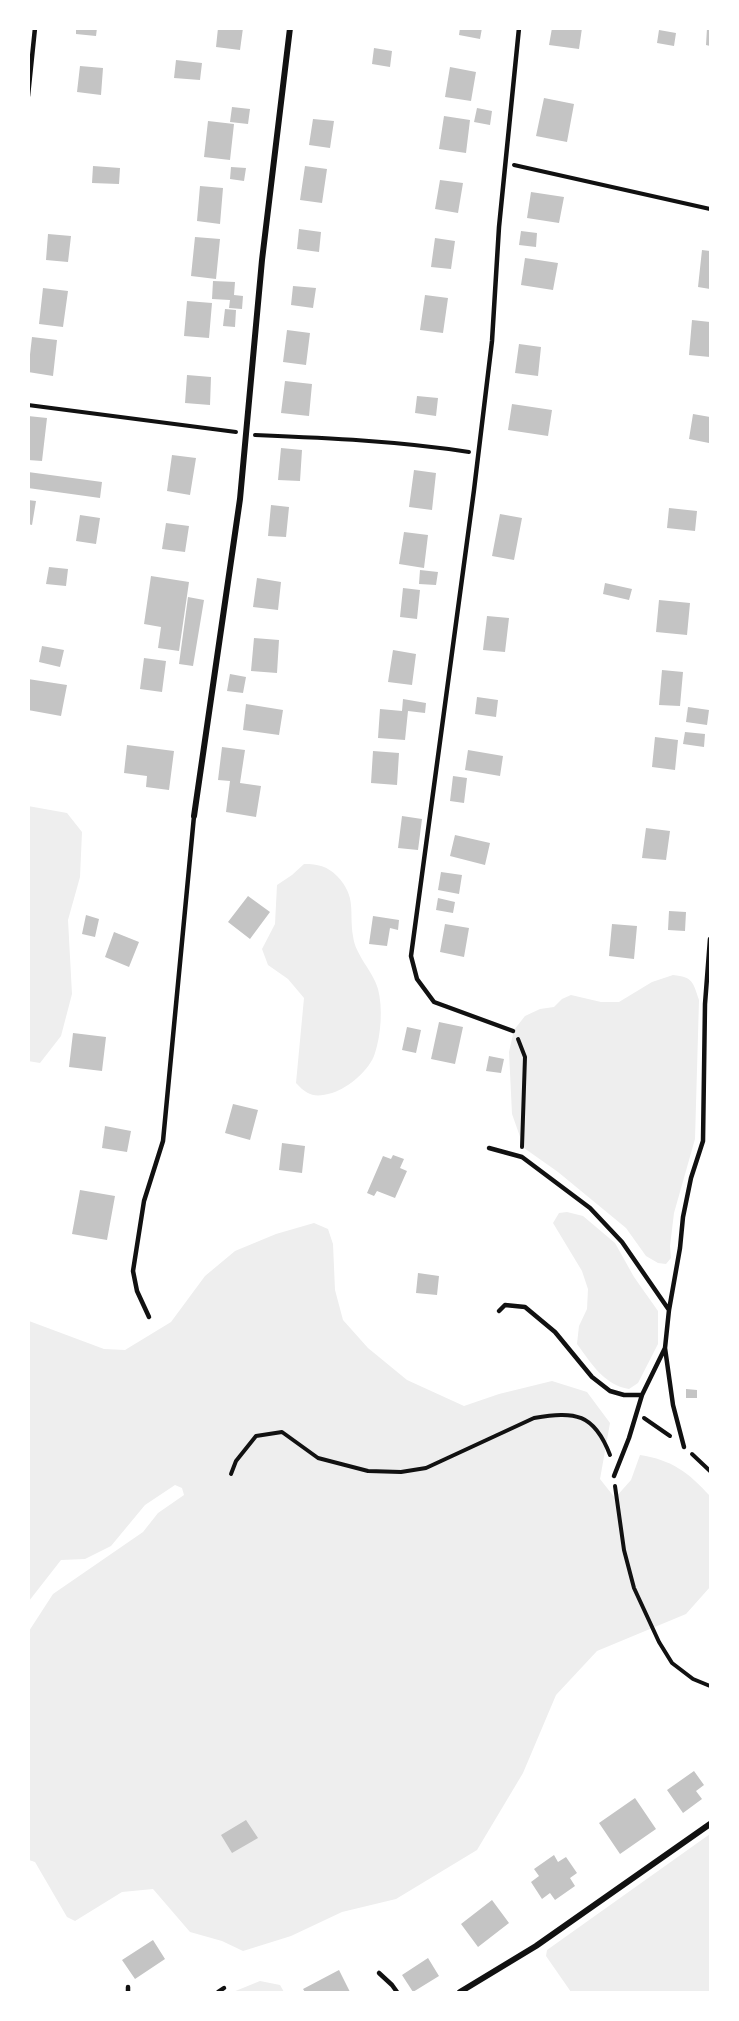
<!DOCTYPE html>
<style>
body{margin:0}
#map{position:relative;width:739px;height:2021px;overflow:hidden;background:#fff;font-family:"Open Sans",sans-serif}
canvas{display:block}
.frame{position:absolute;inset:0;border:30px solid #fff;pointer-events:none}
</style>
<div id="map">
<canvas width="739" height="2021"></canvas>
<div class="frame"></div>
</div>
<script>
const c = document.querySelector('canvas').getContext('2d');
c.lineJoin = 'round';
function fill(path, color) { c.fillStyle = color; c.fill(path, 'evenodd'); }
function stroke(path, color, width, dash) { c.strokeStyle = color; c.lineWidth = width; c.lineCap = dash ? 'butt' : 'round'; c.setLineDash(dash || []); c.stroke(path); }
fill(new Path2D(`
 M28,806L67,813L82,832L80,877L68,920L72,994L61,1036L40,1063L28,1061Z
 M304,864C318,864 327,866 337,876C357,897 349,911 353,936C355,955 373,971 378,989C383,1008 381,1035 375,1053C370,1070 348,1088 332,1093C315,1098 308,1096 296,1083L304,998L288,979L268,965L262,949L275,924L277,885L292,875Z
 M673,975C693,977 693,982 699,1000L695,1139L674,1213L670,1246L671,1258L666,1264L658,1263L646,1256L626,1228L558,1172L524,1148L512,1114L509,1052L514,1030L525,1016L540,1009L554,1007L562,999L571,995L601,1002H619L652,982Z
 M567,1212L583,1216L615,1243L634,1277L658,1311V1344L638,1383L629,1389C604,1385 591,1363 577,1344L579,1326L587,1309L588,1289L582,1271L553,1223L559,1213Z
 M314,1223L328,1229L333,1244L335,1290L343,1320L368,1348L407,1380L464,1406L499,1394L552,1381L587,1392L610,1423L600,1479L615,1498L631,1480L640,1455C672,1460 688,1472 710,1496V1587L686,1614L597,1651L556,1695L523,1773L477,1850L396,1899L342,1912L291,1936L243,1951L222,1941L190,1932L153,1889L122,1892L75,1921L67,1917L35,1862L29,1860V1631L53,1594L143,1532L158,1513L184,1495L182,1488L175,1485L145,1505L111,1546L85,1559L61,1560L29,1601V1321L104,1349L125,1350L171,1322L205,1276L235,1251L276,1234Z
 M710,1834V1992H571L546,1956L547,1950Z
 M260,1981L280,1985L284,1992H233Z`), '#eee');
fill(new Path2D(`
 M76,28H97L96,36L76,34Z
 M218,28H243L240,50L216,47Z
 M460,28H482L480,39L459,35Z
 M552,28H582L579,49L549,45Z
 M707,28H710V46L706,45Z
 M659,30L676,33L674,46L657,43Z
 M374,48L392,51L390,67L372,64Z
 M176,60L202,63L200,80L174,78Z
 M80,66L103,68L101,95L77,92Z
 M450,67L476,72L471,101L445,97Z
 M544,98L574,104L567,142L536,136Z
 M232,107L250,109L248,124L230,122Z
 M477,108L492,111L490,125L474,122Z
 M444,116L470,120L466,153L439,149Z
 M313,119L334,121L330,148L309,145Z
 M208,121L234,124L230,160L204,157Z
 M93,166L120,168L119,184L92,183Z
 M305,166L327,169L322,203L300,200Z
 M231,167L246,168L244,181L230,179Z
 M440,180L463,183L458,213L435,209Z
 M200,186L223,188L220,224L197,221Z
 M531,192L564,197L559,223L527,218Z
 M299,229L321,232L319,252L297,249Z
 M521,231L537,233L536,247L519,245Z
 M48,234L71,236L68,262L46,260Z
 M195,237L220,239L216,279L191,276Z
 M435,238L455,241L451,269L431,267Z
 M702,250L710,251V289L698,287Z
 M525,258L558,263L553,290L521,285Z
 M213,281L235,282L234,295L243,296L242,309L229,308L230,300L212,299Z
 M293,286L316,288L313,308L291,305Z
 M43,288L68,291L63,327L39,324Z
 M425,295L448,298L443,333L420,330Z
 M187,301L212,303L209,338L184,336Z
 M225,309L236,310L235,327L223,326Z
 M692,320L710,322V357L689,355Z
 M287,330L310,333L306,365L283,362Z
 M32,337L57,340L53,376L28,372Z
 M519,344L541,347L538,376L515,373Z
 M187,375L211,377L210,405L185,403Z
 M285,381L312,384L309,416L281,413Z
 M417,396L438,398L436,416L415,413Z
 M512,404L552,410L548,436L508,430Z
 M693,414L710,417L709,443L689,439Z
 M28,416L47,418L42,461L28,460Z
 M281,448L302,450L300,481L278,480Z
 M172,455L196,458L190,495L167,491Z
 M414,470L436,473L432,510L409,507Z
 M28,472L102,482L100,498L28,488Z
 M28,500L36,501L32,525L28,524Z
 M271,505L289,507L286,537L268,536Z
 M669,508L697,511L695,531L667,528Z
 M500,514L522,518L514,560L492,556Z
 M80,515L100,518L96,544L76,541Z
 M166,523L189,526L185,552L162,549Z
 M404,532L428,535L424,568L399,564Z
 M49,567L68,569L66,586L46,584Z
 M420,570L438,572L436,585L419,584Z
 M151,576L189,582L179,651L158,648L161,627L144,624Z
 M257,578L281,582L278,610L253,607Z
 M605,583L632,589L629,600L603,594Z
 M403,588L420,590L417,619L400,617Z
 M188,597L204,600L193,666L179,664Z
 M659,600L690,603L687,635L656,632Z
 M487,616L509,618L505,652L483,650Z
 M254,638L279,640L277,673L251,671Z
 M42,646L64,650L60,667L39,662Z
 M393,650L416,654L412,685L388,682Z
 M144,658L166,661L162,692L140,689Z
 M662,670L683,672L680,706L659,705Z
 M230,674L246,677L243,693L227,691Z
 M28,679L67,685L61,716L28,710Z
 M477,697L498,700L496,717L475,714Z
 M403,699L426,703L425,713L408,711L405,740L378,738L380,709L402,711Z
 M246,704L283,710L279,735L243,730Z
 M688,707L709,710L707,725L686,722Z
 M685,732L705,734L704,747L683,744Z
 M655,737L678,740L675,770L652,767Z
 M127,745L174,751L169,790L146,787L147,776L124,773Z
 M222,747L245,750L240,783L261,786L256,817L226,812L230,781L218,780Z
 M468,750L503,756L500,776L465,770Z
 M373,751L399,753L397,785L371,783Z
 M453,776L467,778L464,803L450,801Z
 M402,816L422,819L418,850L398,848Z
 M646,828L670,831L666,860L642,858Z
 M455,835L490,843L485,865L450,856Z
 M441,872L462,875L459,894L438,890Z
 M248,896L270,912L250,939L228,922Z
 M438,898L455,902L453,913L436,910Z
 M669,911L686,912L685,931L668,930Z
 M86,915L99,919L95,937L82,934Z
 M373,916L399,920L398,930L390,928L387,946L369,944Z
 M445,924L469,928L464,957L440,952Z
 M612,924L637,926L634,959L609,956Z
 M114,932L139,942L129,967L105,957Z
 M439,1022L463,1027L455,1064L431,1059Z
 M407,1027L421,1030L416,1053L402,1050Z
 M73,1033L106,1037L102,1071L69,1067Z
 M489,1056L504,1059L501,1073L486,1071Z
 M233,1104L258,1110L250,1140L225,1133Z
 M105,1126L131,1131L127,1152L102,1148Z
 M282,1143L305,1146L302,1173L279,1170Z
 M393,1155L404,1159L400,1168L407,1171L395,1198L377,1191L374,1196L367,1193L383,1156L391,1159Z
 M80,1190L115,1196L107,1240L72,1234Z
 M418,1273L439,1276L437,1295L416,1293Z
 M686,1389L697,1390V1398H686Z
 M694,1771L704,1785L696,1791L702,1799L683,1813L667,1790Z
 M635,1798L656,1829L620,1854L599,1823Z
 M246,1820L258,1838L232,1853L221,1835Z
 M554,1855L558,1862L566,1857L577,1873L570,1878L575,1886L555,1900L550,1893L542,1899L531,1882L539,1876L534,1869Z
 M492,1900L509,1923L478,1947L461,1924Z
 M153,1940L165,1959L135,1979L122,1960Z
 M428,1958L439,1976L413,1992L402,1975Z
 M339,1970L350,1992H305L303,1989Z`), '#c4c4c4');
stroke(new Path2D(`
 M514,165L710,209
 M28,405L236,432
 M255,435C327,438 398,441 469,452
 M518,1039L525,1057L522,1147
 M644,1418L670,1436
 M692,1454L710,1471
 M231,1474L236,1461L256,1436L282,1432L318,1458L368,1471L401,1472L426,1468L534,1418C575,1411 594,1413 610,1455
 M615,1486L624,1550L634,1588L659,1642L672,1663L693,1679L710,1686`), '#111', 4);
stroke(new Path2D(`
 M28,96L35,28
 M513,1031L434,1002L417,979L411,956L474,490L492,341L499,227L519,28
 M489,1148L522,1157L590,1208L622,1242L669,1310
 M499,1311L505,1305L525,1307L555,1332L592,1377L610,1391L624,1395H642
 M149,1317L137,1291L133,1271L144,1201L163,1141L194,816
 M684,1447L673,1405L665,1348L669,1310L680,1248L683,1217L691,1178L703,1141L705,1004L710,939
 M614,1476L629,1438L642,1395L665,1348
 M379,1973L392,1985L397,1992
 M128,1987V1992
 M218,1992L224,1988`), '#111', 4.5);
stroke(new Path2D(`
 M194,816L240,499L262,260L290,28
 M460,1992L536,1946L710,1824`), '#111', 6);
</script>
